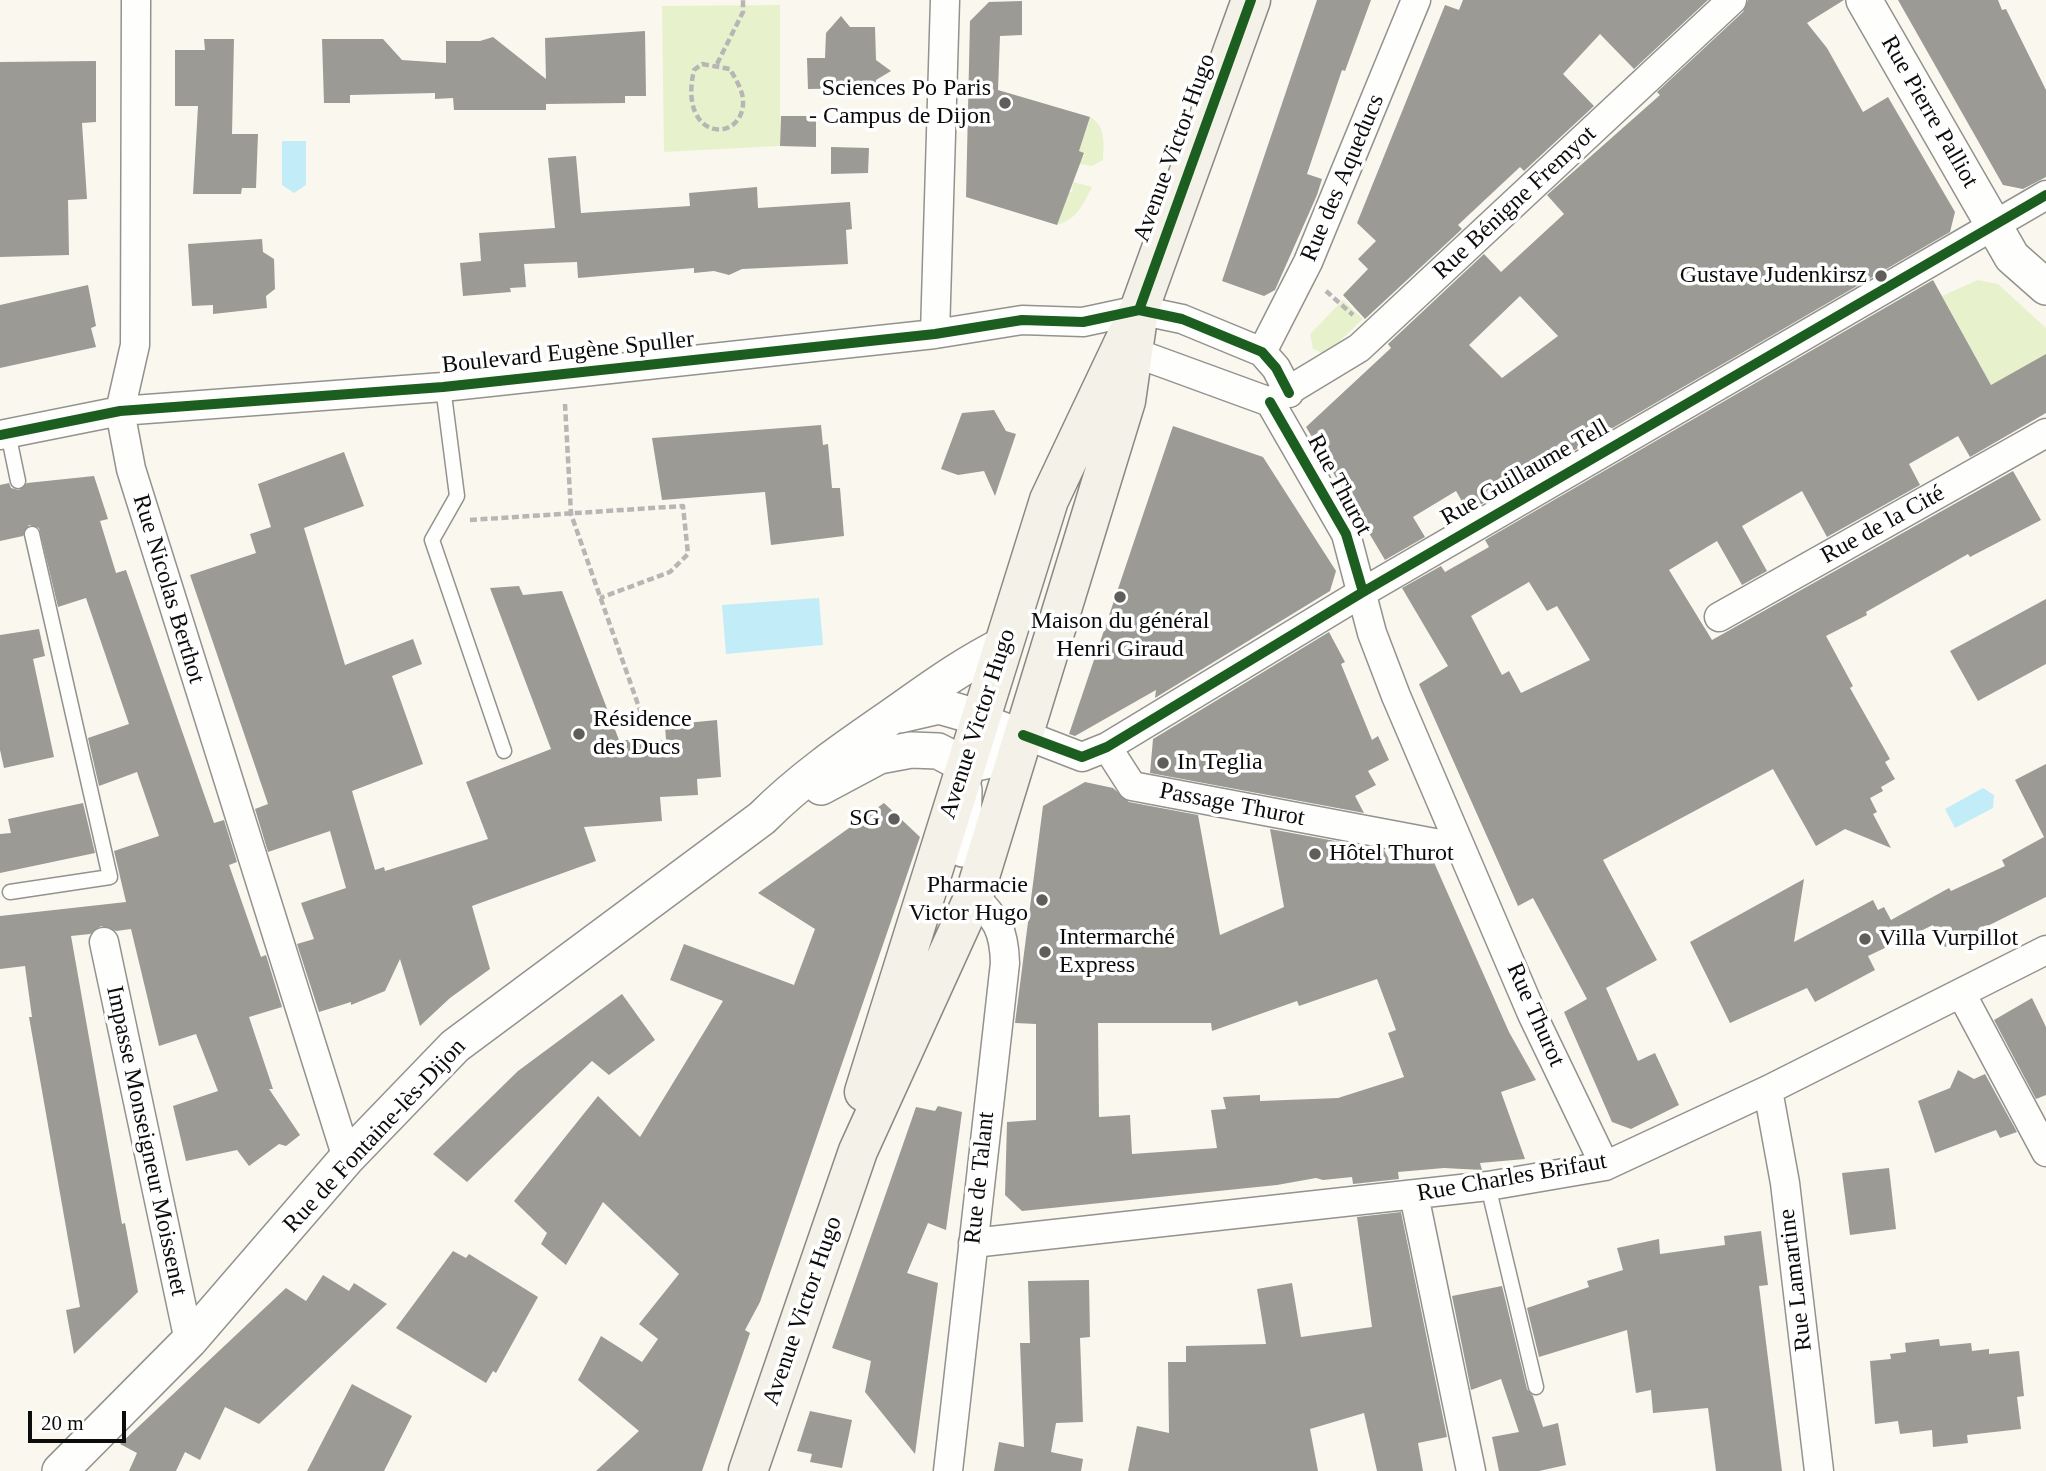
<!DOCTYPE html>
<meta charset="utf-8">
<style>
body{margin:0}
#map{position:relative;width:2046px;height:1471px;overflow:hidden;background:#faf7ef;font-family:"Times New Roman",serif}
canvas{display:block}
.scale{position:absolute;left:28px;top:1411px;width:98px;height:32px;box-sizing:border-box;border:4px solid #0c0c0c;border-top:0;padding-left:9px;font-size:21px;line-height:24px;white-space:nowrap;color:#0c0c0c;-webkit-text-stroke:5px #fff;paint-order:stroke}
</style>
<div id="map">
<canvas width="2046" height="1471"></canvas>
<div class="scale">20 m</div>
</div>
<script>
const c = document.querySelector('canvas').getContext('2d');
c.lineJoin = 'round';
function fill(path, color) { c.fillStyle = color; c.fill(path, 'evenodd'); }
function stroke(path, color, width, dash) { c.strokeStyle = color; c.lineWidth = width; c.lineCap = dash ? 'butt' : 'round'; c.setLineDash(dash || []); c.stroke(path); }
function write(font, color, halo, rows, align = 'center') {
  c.font = font + ' "Times New Roman",serif'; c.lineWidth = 7; c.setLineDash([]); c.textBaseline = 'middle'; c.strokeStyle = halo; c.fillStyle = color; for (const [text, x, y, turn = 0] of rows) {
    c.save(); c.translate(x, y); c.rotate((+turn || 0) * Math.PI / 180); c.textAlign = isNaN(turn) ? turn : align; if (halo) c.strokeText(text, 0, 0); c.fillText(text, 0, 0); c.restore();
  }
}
fill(new Path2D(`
 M780,5V146L664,152L662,6Z
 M1090,117C1106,126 1104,144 1103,160L1092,166L1079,164L1085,154L1079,151Z
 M1073,182L1092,187C1082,206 1078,218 1057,225L1068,192H1072Z
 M1978,280L1998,284L2046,328V354L1991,385L1942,296Z
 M1343,300L1363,319L1329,351L1323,353L1313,349L1310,334Z`), '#e7f2cd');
fill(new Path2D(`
 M282,141H306V185L294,193L282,185Z
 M819,598L823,645L726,654L722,605Z
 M1983,788L1994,795L1993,808L1955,828L1945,809Z`), '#c2ecf7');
fill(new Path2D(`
 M1317,0H1371L1345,71L1342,70L1307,174L1322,179L1317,195L1275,290L1264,296L1222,281Z
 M1463,0H1708L1634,69L1600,34L1563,74L1594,106L1524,171L1520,167L1458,225L1462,229L1365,319L1343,295L1368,269L1358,259L1376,241L1357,223L1445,5L1459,10Z
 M1748,0H1844L1807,23L1827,48L1863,112L1888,97L1955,212L1950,232L1468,512L1456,491L1413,517L1425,537L1385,560L1306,427L1391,348L1388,344L1484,254L1501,272L1564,214L1547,195L1660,95L1657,92L1743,12ZM1520,296L1558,336L1502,378L1469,345Z
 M1898,0H1998L2002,10L2006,9L2046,90V177L2023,189L2003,185Z
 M1022,1V35L1000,36L998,90L1090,117L1079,151L1084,153L1057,225L966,197L970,21L989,2Z
 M841,16L850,27H875L876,60L891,71L876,80V88L808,89L807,58H825L826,33Z
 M645,31L646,96H625V103L546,104V110H454L453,98L435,99V93L350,95V103H324L322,39H383L402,60L446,63V41H480L493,37L546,79L545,38Z
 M204,39H234L232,134H258L256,188H242L241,194H193L198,106H175V50H205Z
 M96,61V122L82,123L87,199L68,200L69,255L0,257V62Z
 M781,116H816V147L780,146Z
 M831,147L869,148L868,173L831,174Z
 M576,156L581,213L690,206L689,193L757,187L758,208L850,202L852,229L846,230L848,264L742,269L729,275L714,271L694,273V268L578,278L577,262L524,264L526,287L510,288L511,292L463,296L460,263L481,261L479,233L555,228L548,158Z
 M262,239L263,252L274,259L275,289L266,296L267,308L213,314V305L192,306L188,244Z
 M1933,280L1991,385L2046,354V413L1970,457L1958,436L1909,464L1920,485L1827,537L1802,491L1742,526L1767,571L1742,585L1717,541L1669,570L1712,640L2013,471L2041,520L1970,557L1968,554L1866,612L1867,615L1826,636L1853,686L1850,688L1890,759L1885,762L1895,779L1881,787L1883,791L1870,798L1877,812L1873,814L1891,848L1845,829L1816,846L1773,769L1603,860L1657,960L1606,988L1638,1061L1655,1053L1679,1105L1631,1129L1612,1122L1564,1012L1587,999L1533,898L1518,906L1419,684L1448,666L1402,588L1441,566L1445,572L1489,547L1485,540ZM1529,582L1547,611L1557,606L1590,660L1521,693L1509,671L1502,675L1471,616Z
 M88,285L96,326L91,328L96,347L0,368V305Z
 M994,410L1006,431L1016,434L995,496L984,471L958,475L941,469L962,413Z
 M821,425L823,445L828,444L832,488H840L844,536L771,545L765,492L662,500L652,438Z
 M1173,426L1263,457L1336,571L1330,591L1155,698L1156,690L1075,736L1069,734Z
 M344,452L364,506L304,528L345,665L413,639L422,664L392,676L423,764L352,791L375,870L384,867L385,871L488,839L466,782L551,749L490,588L519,586L523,595L562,591L619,740H666L665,725L717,720L721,777L697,779L698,795L660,797L662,821L584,827L596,861L472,906L490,969L450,998L420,1026L400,959L385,991L351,1005V1002L319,1012L297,944L314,939L301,903L346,888L330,831L268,852L255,809L268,804L190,575L256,553L250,534L271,527L258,484Z
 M94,476L108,519L100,521L116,573L126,570L214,823L224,820L237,862L229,865L261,957L266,955L282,1007L249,1017L273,1089H269L300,1135L286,1146L279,1144L249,1166L237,1150L186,1161L173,1106L218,1091L196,1034L159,1046L131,929L116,931L101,926L90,934L71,936L122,1224L125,1223L138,1292L74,1354L66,1310L80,1307L29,1017H32L25,966L0,969V916L126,902L114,851L159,836L137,772L99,786L88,738L129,724L86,598L58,607L39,528L29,525L23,536L0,541V485L9,483L11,488L19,490L27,483Z
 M2046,599V664L1978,701L1950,651Z
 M39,629L45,656L33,659L54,757L4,768L0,750V635Z
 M1329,632L1345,662L1341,664L1372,740L1378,736L1389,760L1368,771L1376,785L1355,796L1364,813L1150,773L1153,739Z
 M2046,764V897L1945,947L1933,925L1868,956L1875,970L1815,1002L1807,988L1730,1023L1690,942L1804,879L1794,942L1873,900L1878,910L1884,907L1891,920L1949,888L1951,891L2005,866L2002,860L2044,837L2015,780Z
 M1085,782L1113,788L1129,802L1198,815L1220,935L1284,907L1270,829L1384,850L1391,863L1419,857L1433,860L1509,1032L1536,1080L1501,1092L1525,1159L1480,1163L1482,1170L1444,1168L1398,1172L1399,1179L1353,1184L1352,1177L1323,1180L1316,1178L1277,1185L1022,1211L1005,1195L1007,1122L1036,1120V1024L1015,1023L1043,806ZM1377,979L1396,1030L1388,1033L1404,1077L1338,1098L1260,1101V1095L1223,1097L1226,1109L1211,1110L1217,1148L1132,1154L1130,1115L1099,1117L1098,1023H1211L1212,1031L1297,1001L1299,1006Z
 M83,803L95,853L0,873V834L11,833L8,819Z
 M884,803L920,837L760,1302L745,1330L750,1333L702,1471H596L639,1431L578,1380L601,1336L642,1362L658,1339L639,1324L679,1274L603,1202L566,1265L541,1244L547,1233L514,1201L598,1096L640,1137L723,1001L670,980L684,944L794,985L815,929L758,893Z
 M622,994L655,1040L609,1075L592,1061L467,1182L433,1154L518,1071Z
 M2032,998L2046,1027V1095L2036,1099L1994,1020Z
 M1958,1070L1974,1079L1985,1074L2017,1132L2000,1138L1996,1130L1935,1153L1918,1101L1950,1088Z
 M938,1106L962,1112L946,1230L928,1223L907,1273L938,1283L915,1454L865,1392L871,1361L832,1348L916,1107L935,1111Z
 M1889,1168L1896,1229L1850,1235L1842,1173Z
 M1401,1212L1447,1437L1418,1443L1423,1471H1377L1364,1413L1310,1429L1318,1471H1128L1137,1426L1169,1433L1168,1362H1186V1346L1266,1344L1257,1289L1292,1283L1301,1337L1372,1327L1357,1217Z
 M1761,1231L1768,1285L1759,1286L1782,1471H1716L1708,1408L1653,1413L1651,1390L1636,1393L1627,1330L1539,1357L1527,1308L1589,1287L1587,1281L1623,1270L1617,1248L1659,1239L1660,1254L1725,1245L1724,1236Z
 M453,1251L466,1258L469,1254L538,1297L496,1373L493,1371L486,1383L396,1328Z
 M323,1275L349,1291L354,1283L387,1304L259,1424L225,1407L200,1460L185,1452L176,1471H129L137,1453L120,1444L286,1288L306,1301Z
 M1089,1280L1090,1337L1080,1338L1083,1422L1056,1423L1051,1452L1083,1459L1081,1471H994L999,1442L1024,1447L1020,1343H1030L1028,1281Z
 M1502,1286L1527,1389L1533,1396L1543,1427L1558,1423L1566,1465L1539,1471H1499L1492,1437L1519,1432L1501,1379L1471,1390L1452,1296Z
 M1939,1339L1940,1346L1971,1343L1972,1351L1989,1349V1354L2019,1351L2024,1396L2017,1397L2021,1429L1967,1435L1968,1443L1933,1447L1932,1430L1900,1434L1898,1421L1875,1424L1870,1361L1891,1359L1890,1354L1906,1352L1905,1343Z
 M352,1384L412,1416L384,1471H307Z
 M810,1411L852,1420L842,1468L810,1462L812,1454L797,1451Z`), '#9c9a95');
const service = new Path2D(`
 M443,387L457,496L432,540L504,751
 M8,433L18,481
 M10,892L110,877L32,534
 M1488,1186L1536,1387`);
const minor = new Path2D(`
 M136,0L135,345L120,411L131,469L347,1158
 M935,334L945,0
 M1118,343L1133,352L1270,402L1346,534L1372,633L1396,696L1532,1014L1605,1166
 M1262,352L1308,262L1416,0
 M1273,400L1359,348L1732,0
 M0,435L120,411L443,387L935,334L1022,320L1083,322L1139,310L1182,319L1262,352L1276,368L1289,393
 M1719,617L2046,433
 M981,718L1082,757L1107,747L1363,592L2046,195
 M1107,747L1132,786L1461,848
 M104,942L189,1341
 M1961,993L2046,1152
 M1768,1090L1785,1183L1819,1471
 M1414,1195L1471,1471
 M973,1243L1488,1186L1605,1166L1768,1090L2046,950
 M948,1471L1005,963C1004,929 997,920 974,896`);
const tertiary = new Path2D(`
 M1864,0L2012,257L2046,287
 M900,715L939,706L981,718
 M821,787L879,756L911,750L938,751L965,765L990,760L1023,735
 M963,849L964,790
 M60,1471L189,1341L347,1158L455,1046L762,818C801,779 843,750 888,719C928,691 961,666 1005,644`);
const secondary = new Path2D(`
 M864,1092L1049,500L1139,310L1251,0
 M748,1471L858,1151L974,896L1126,401L1139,310`);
stroke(service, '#93928e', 17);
stroke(minor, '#93928e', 31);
stroke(tertiary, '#93928e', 38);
stroke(secondary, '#8a8885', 41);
stroke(new Path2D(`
 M702,64L730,69C735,78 742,89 743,99C746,144 677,143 694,70Z
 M717,64L743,12V0
 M1326,291L1353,315
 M565,404L571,514L641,713
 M470,520L683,506L688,554L670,572L600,598`), '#b7b6b5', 4.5, [7, 3.5]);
stroke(service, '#fefefd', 14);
stroke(minor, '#fefefd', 28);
stroke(tertiary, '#fefefd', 35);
stroke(secondary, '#f4f1e8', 38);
stroke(new Path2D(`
 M1139,310L1251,0
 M1270,402L1346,534L1363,592
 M0,435L120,411L443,387L935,334L1022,320L1083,322L1139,310L1182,319L1262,352L1276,368L1289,393
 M1023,735L1082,757L1107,747L1363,592L2046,195`), '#1b5e20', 10);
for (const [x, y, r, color] of [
 [1005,103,7,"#5f5e5b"],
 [1881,276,7,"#5f5e5b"],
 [1120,597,7,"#5f5e5b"],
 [579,734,7,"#5f5e5b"],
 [1163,763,7,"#5f5e5b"],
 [894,819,7,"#5f5e5b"],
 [1315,854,7,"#5f5e5b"],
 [1042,900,7,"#5f5e5b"],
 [1865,939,7,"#5f5e5b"],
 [1045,952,7,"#5f5e5b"]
]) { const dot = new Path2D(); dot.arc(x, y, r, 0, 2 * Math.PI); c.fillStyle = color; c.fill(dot); stroke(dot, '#fff', 2.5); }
write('24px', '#0c0c0c', '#fff', [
 ["Sciences Po Paris",991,89,"right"],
 ["- Campus de Dijon",991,117,"right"],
 ["Gustave Judenkirsz",1867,276,"right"],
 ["Maison du général",1120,622,"center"],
 ["Henri Giraud",1120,650,"center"],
 ["Résidence",593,720],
 ["des Ducs",593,748],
 ["In Teglia",1177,763],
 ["SG",880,819,"right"],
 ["Hôtel Thurot",1329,854],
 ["Pharmacie",1028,886,"right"],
 ["Victor Hugo",1028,914,"right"],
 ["Intermarché",1059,938],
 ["Express",1059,966],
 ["Villa Vurpillot",1879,939]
], 'left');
write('24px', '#0c0c0c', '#fff', [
 ["Rue Pierre Palliot",1929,112,60],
 ["Avenue Victor Hugo",1175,148,-70],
 ["Rue des Aqueducs",1343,178,-67],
 ["Rue Bénigne Fremyot",1515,203,-43],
 ["Boulevard Eugène Spuller",568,353,-6],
 ["Rue Guillaume Tell",1525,473,-30],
 ["Rue Thurot",1339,485,62],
 ["Rue de la Cité",1883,525,-29],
 ["Rue Nicolas Berthot",168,589,73],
 ["Avenue Victor Hugo",978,724,-72],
 ["Passage Thurot",1232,805,11],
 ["Rue Thurot",1535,1015,66],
 ["Rue de Fontaine-lès-Dijon",375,1136,-47],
 ["Impasse Monseigneur Moissenet",146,1141,78],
 ["Rue de Talant",980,1178,-84],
 ["Rue Charles Brifaut",1512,1178,-10],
 ["Rue Lamartine",1796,1280,-97],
 ["Avenue Victor Hugo",803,1311,-71]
]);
</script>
